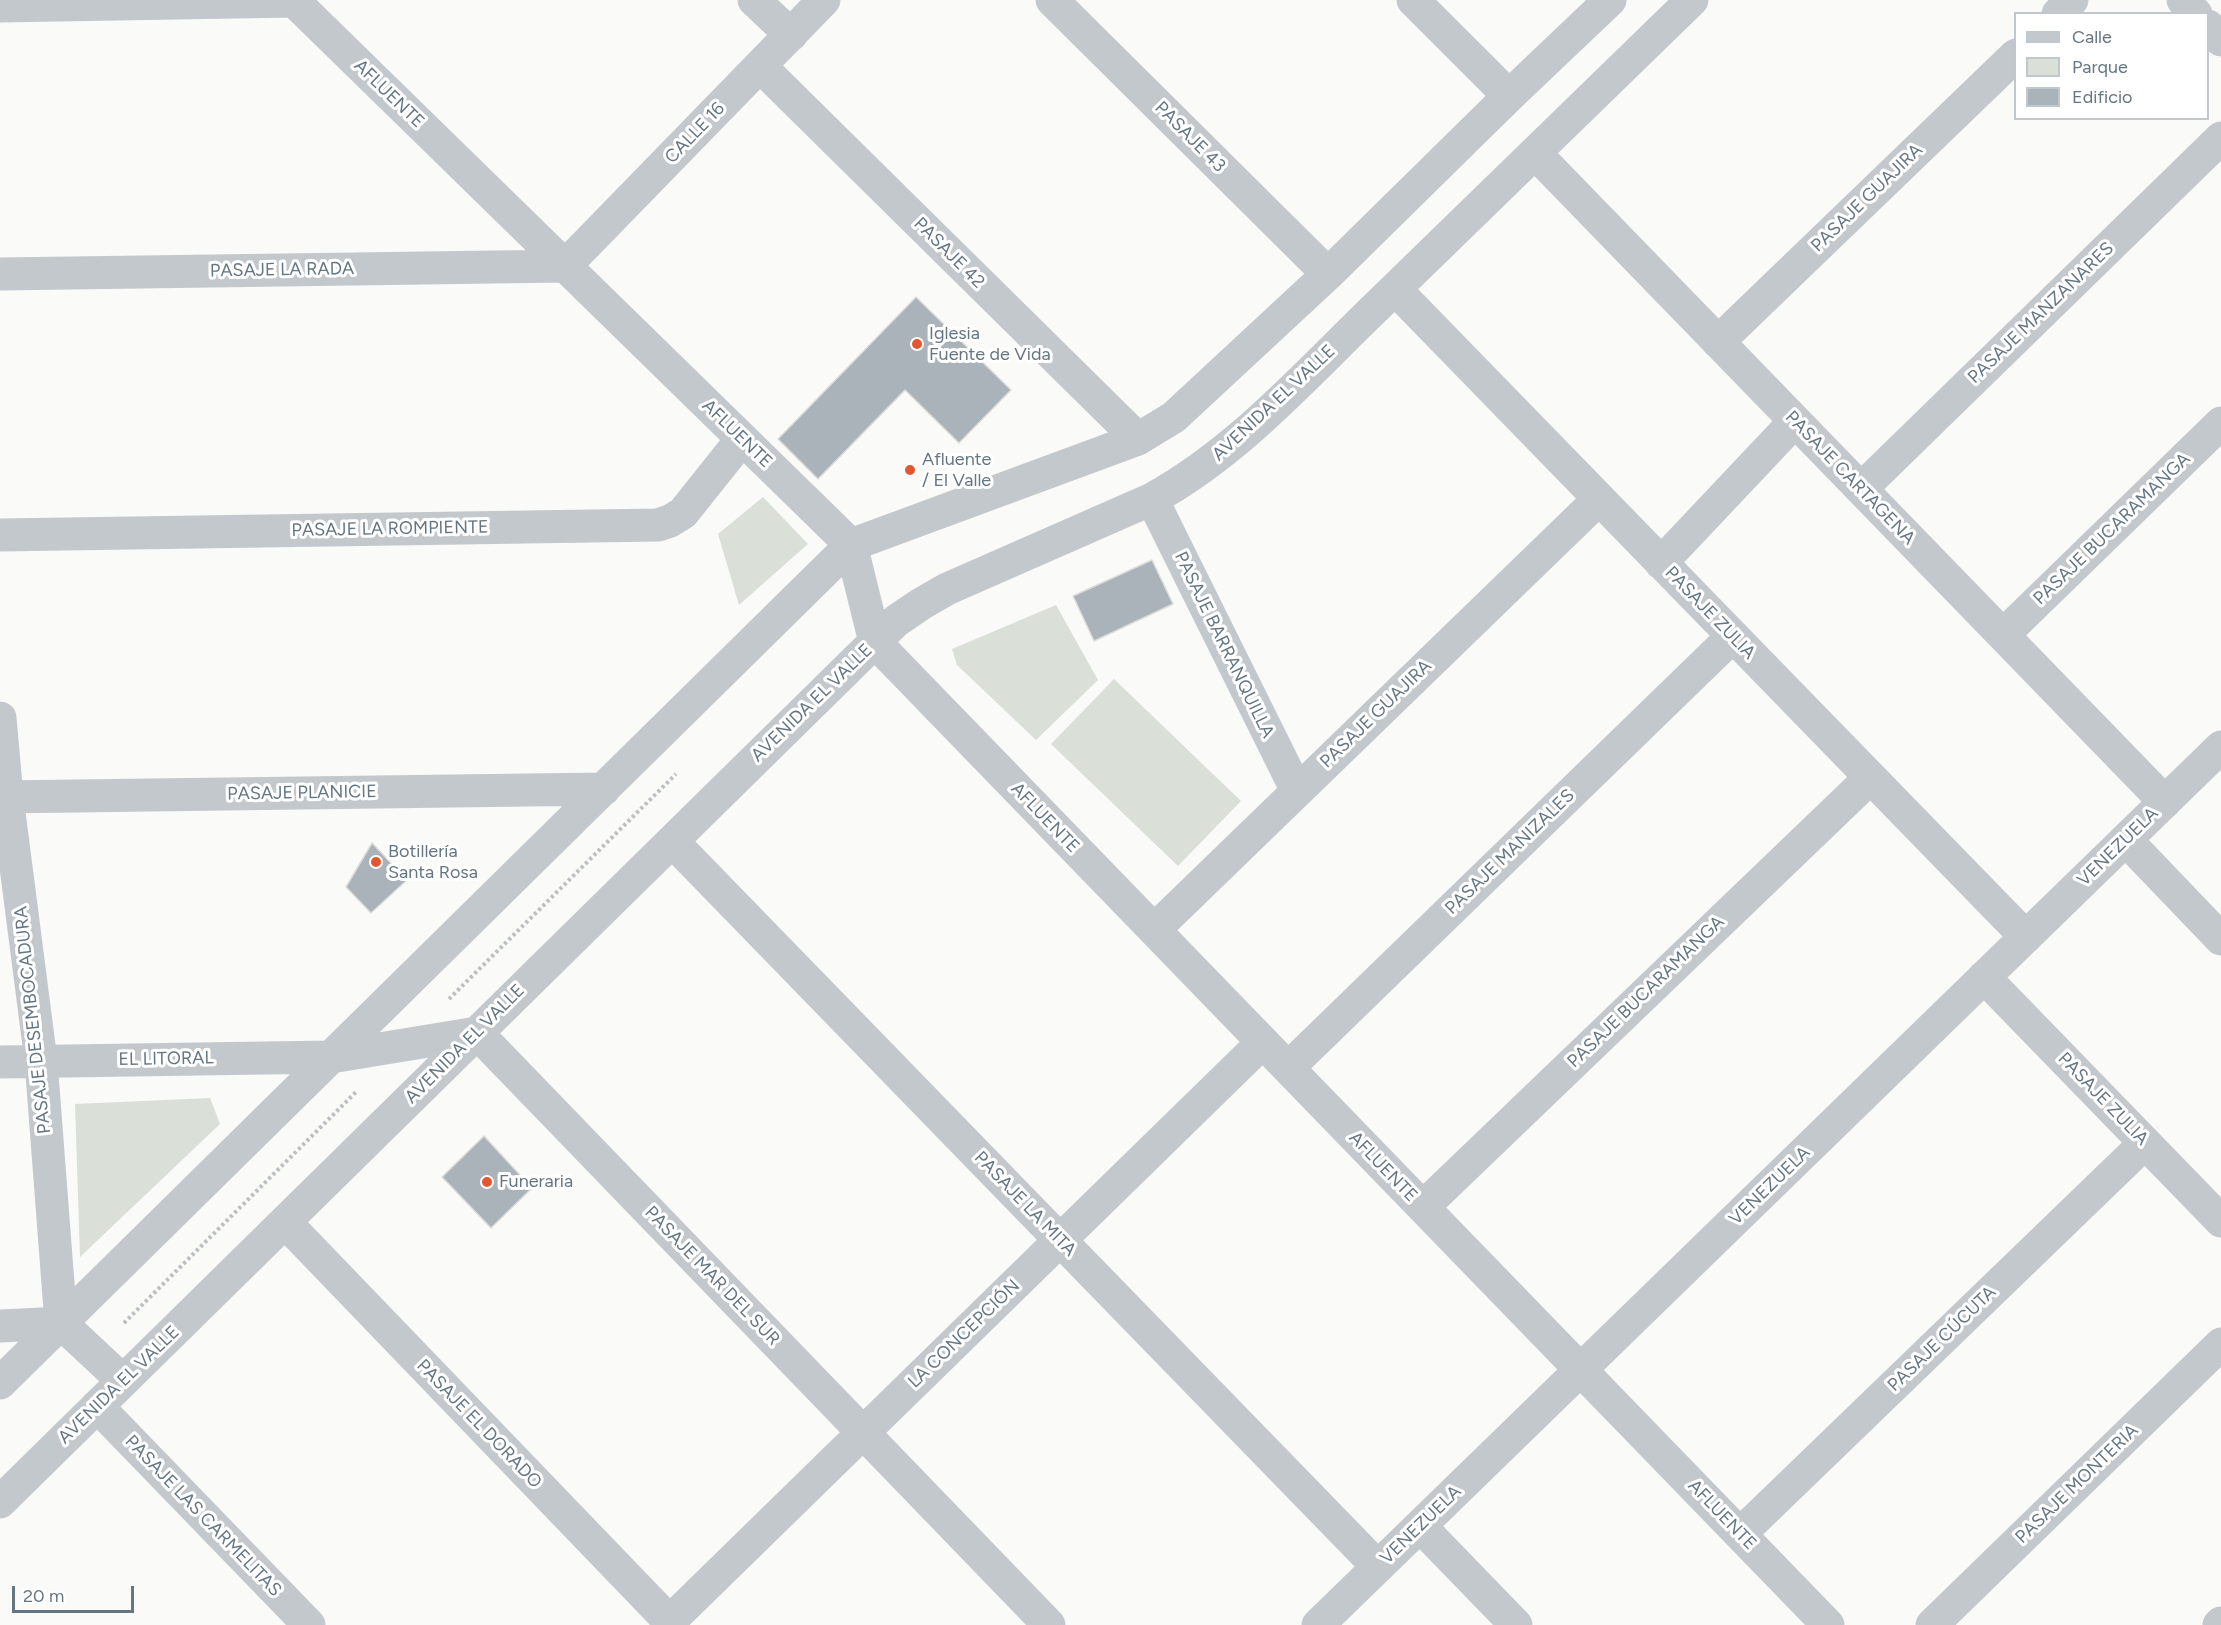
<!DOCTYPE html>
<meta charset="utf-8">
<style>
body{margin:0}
#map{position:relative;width:2221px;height:1625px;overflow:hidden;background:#fafaf8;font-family:Figtree,sans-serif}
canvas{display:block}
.legend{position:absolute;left:2014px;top:12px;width:195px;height:108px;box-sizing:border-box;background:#fff;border:2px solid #c1c8cd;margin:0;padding:8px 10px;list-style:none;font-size:18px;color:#657683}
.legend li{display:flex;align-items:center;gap:12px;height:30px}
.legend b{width:30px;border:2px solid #c1c8cd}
.scale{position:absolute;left:12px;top:1586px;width:122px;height:27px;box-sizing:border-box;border:3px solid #657683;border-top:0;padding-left:8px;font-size:18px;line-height:21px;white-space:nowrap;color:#657683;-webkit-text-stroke:4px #fff;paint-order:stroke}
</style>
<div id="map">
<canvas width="2221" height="1625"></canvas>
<ul class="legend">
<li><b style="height:8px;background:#c3c8cc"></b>Calle</li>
<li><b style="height:16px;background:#dadfd7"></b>Parque</li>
<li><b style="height:16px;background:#aab3b9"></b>Edificio</li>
</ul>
<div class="scale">20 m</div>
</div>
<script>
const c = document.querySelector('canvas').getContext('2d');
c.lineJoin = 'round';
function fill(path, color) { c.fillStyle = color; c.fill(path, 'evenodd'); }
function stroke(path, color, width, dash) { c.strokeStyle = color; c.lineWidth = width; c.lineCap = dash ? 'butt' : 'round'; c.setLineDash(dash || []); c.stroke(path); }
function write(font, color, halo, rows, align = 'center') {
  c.font = font + ' Figtree,sans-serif'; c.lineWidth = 6; c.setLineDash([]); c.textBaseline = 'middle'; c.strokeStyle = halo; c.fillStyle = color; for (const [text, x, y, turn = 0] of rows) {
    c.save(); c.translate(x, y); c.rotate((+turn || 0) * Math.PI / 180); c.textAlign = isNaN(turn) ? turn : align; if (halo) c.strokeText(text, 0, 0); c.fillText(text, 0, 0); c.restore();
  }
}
fill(new Path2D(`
 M763,497L808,544L739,605L718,534Z
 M1056,605L1098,680L1036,740L957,665L952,649Z
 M1114,679L1241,801L1178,866L1051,744Z
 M210,1098L220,1124L80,1257L75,1104Z`), '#dadfd7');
const building = new Path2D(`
 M916,297L1011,390L959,443L905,390L818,479L778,439Z
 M1152,560L1173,604L1094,641L1073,596Z
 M372,843L407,880L371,913L346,887Z
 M484,1136L532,1188L491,1228L442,1177Z`);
fill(building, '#aab3b9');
stroke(building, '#dcdcda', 1.5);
stroke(new Path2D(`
 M449,999L676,774
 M124,1323L357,1091`), '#bbbfc2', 4, [3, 3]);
stroke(new Path2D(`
 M293,0L851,545L875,642L1828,1625
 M754,0L791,35
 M1052,0L1328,274
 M1413,0L1509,96
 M2183,0L2196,14
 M0,6L294,1
 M2058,14L2072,0
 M2208,26L2221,40
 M760,66L1138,439
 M1535,153L2165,802
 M0,274L565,266L824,0
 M1395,289L2026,937
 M1718,342L2016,55
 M1861,489L2221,138
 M1152,499L1297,791
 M0,535L658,525L670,521L683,513L742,439
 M1661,563L1795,421
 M2003,635L2221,423
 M0,718L7,797L41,1061L61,1323
 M0,797L604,789
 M2126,840L2221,939
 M672,841L1378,1567
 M1154,930L1599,499
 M1984,977L2221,1221
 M0,1062L331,1057L477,1033L1049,1625
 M1288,1068L1733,636
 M1423,1207L1870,778
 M285,1222L673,1625
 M61,1323L123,1381
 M0,1326L61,1323
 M0,1383L851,545L1138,439L1174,417L1328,274L1509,96L1610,0
 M97,1406L309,1625
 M0,1502L896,621L921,604L947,589L1152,499C1236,453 1301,380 1369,314C1477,210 1584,105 1692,0
 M1420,1526L1516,1625
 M1740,1534L2145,1143
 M666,1625L1263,1042
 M1318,1625L2221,747
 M1932,1625L2221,1344
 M2219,1625L2221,1623`), '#c3c8cc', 33);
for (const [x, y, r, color] of [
 [917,344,6,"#e4572e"],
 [910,470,6,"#e4572e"],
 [376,862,6,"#e4572e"],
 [487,1182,6,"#e4572e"]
]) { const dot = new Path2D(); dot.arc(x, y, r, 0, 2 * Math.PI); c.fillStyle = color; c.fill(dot); stroke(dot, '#fff', 2); }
write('18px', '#657683', '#fff', [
 ["AFLUENTE",389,94,44],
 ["CALLE 16",695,133,-46],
 ["PASAJE 43",1190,137,45],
 ["PASAJE GUAJIRA",1867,198,-44],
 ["PASAJE 42",949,253,45],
 ["PASAJE LA RADA",282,270,-1],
 ["PASAJE MANZANARES",2041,313,-44],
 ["AVENIDA EL VALLE",1274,403,-43],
 ["AFLUENTE",737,434,44],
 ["PASAJE CARTAGENA",1850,478,46],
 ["PASAJE LA ROMPIENTE",390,529,-1],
 ["PASAJE BUCARAMANGA",2112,529,-44],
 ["PASAJE ZULIA",1710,613,46],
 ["PASAJE BARRANQUILLA",1224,645,64],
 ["AVENIDA EL VALLE",812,703,-44],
 ["PASAJE GUAJIRA",1376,714,-44],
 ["PASAJE PLANICIE",302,793,-1],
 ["AFLUENTE",1045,818,46],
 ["VENEZUELA",2118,847,-44],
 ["PASAJE MANIZALES",1510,852,-44],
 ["PASAJE BUCARAMANGA",1646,992,-44],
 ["PASAJE DESEMBOCADURA",33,1020,-96],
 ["AVENIDA EL VALLE",465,1044,-45],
 ["EL LITORAL",166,1059,-1],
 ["PASAJE ZULIA",2103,1099,46],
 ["AFLUENTE",1383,1167,46],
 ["VENEZUELA",1770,1186,-44],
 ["PASAJE LA MITA",1025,1204,46],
 ["PASAJE MAR DEL SUR",712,1276,46],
 ["LA CONCEPCIÓN",964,1334,-44],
 ["PASAJE CÚCUTA",1942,1339,-44],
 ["AVENIDA EL VALLE",119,1385,-44],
 ["PASAJE EL DORADO",479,1424,46],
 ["PASAJE MONTERIA",2077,1484,-44],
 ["AFLUENTE",1722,1515,46],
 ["PASAJE LAS CARMELITAS",203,1516,46],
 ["VENEZUELA",1421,1525,-44]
]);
write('18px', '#657683', '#fff', [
 ["Iglesia",929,334],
 ["Fuente de Vida",929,355],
 ["Afluente",922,460],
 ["/ El Valle",922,481],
 ["Botillería",388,852],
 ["Santa Rosa",388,873],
 ["Funeraria",499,1182]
], 'left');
</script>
